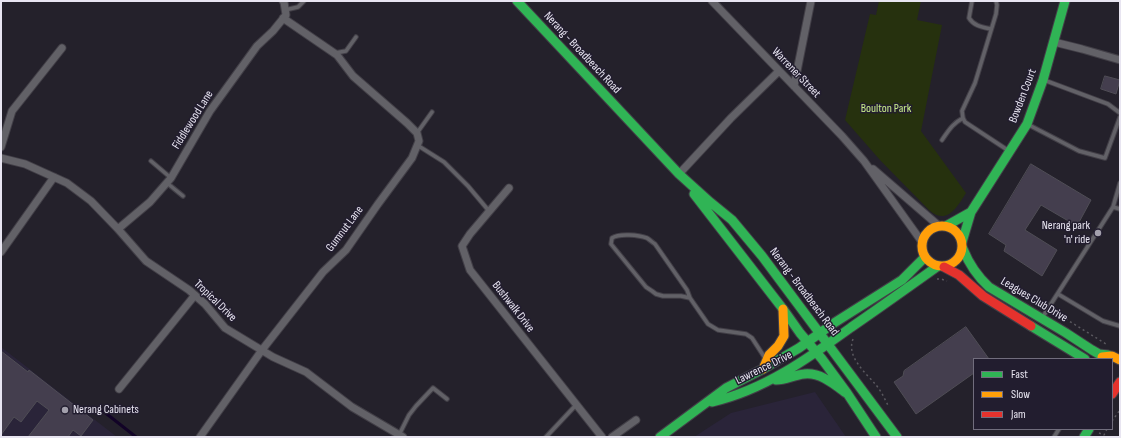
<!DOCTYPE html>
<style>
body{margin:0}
#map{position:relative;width:1121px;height:438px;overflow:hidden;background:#24212b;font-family:"Sofia Sans Condensed",sans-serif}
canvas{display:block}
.frame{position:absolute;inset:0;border:2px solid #e8e5f1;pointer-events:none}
.legend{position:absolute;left:973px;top:358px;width:140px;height:72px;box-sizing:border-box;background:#221d2f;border:1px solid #716d7d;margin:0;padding:5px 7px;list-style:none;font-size:12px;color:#e8e5f1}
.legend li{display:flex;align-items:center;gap:8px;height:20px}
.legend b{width:20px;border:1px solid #716d7d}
</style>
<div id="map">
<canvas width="1121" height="438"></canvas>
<div class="frame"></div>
<ul class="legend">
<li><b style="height:5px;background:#30b455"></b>Fast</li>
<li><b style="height:5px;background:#ff9f0a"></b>Slow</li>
<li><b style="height:5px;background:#e5322d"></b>Jam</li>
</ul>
</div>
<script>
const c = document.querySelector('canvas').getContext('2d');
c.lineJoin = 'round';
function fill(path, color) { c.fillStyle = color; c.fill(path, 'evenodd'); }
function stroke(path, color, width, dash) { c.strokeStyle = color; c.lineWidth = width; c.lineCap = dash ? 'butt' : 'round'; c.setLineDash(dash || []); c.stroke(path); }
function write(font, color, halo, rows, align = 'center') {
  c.font = font + ' "Sofia Sans Condensed",sans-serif'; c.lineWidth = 3; c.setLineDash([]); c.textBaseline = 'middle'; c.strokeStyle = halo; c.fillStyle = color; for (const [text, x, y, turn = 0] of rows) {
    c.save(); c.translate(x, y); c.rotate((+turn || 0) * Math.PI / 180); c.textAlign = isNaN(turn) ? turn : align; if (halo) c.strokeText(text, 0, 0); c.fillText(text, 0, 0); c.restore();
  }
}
fill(new Path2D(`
 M1,347L117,437H1Z
 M815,392L846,437H694L731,413Z`), '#2a2439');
fill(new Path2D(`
 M879,1H921L917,20L942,25L921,131L966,193C957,207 947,226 929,210L880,160L845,120L870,14L876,15Z`), '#26310e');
stroke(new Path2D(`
 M103,411L136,437`), '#120327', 3);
const building = new Path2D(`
 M1105,76L1120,80L1116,94L1101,89Z
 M1031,164L1091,200L1077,226L1041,205L1025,230L1057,250L1042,276L1004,251L1006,245L989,234Z
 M966,327L989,359H974V373L916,414L894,382L903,376L904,371Z
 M1,351L28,372L29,370L93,420L81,436L73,430L68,437H28L49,410L37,401L21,422L14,417L1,435Z`);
fill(building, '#443e4e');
stroke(building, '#4f4d55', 1);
const lane = new Path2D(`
 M972,1L969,18C974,26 982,27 991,29
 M996,1L997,5L996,14L975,83L962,111L963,118L965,122L1009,151
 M285,10L298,7L304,1
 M335,53L346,51L356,37
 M1044,80L1108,104L1120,113
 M1029,125L1079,151L1105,158L1120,117
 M417,133L432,112
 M942,140C949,130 952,124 963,118
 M417,145L444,162L468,186L489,211
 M151,161L171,178
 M167,183L183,196
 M1113,207L1120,209
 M1058,294L1103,321L1120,326
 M690,298L681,296H663L656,294L652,291L646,287L611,244L612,238C619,233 639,235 647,238C650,240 652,242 655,244L687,290L690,298L708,324L718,330L746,334L752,338L765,358
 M1042,318L1113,207L1120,183
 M399,435L409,415L416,406L433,388L447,399
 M546,437L576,405
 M1054,437L1059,429`);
const street = new Path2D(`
 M712,1L842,136L864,161L922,242
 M1054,42L1082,49L1120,60
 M794,86L811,1
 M1,147L12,111L62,48
 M1,158L25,164L67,183L91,201L118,229L146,261L189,290L205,304L225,328L273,357L306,372L352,407L403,437
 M873,169L939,226
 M679,174L731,118L779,71
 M509,188L470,234L462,246L470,270L602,437
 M118,229L150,202L171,178L210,111L257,46L273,31L286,15L284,2L283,1
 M1,252L54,177
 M119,389L195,295
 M200,437L262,350L323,272L346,250L378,204L412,158L419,141L417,133L407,123L353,76L337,55L283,18
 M612,437L636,420`);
const fast = new Path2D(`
 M517,1L679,174L710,202L732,220L762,256L897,437
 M694,194L783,309L800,333L822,359L847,393L876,437
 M946,226L971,212
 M962,242L971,212L1027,124L1043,80L1065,1
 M963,249C969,264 977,276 989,287L1066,333L1092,350L1099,354L1108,355
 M1031,326L1085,359
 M776,380C786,380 794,375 804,374C820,372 834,384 846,393
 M712,402C765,390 810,357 853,326C882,306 910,286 938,266
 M660,437L726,388L763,369L799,348L834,323L902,280L925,257
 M1084,437L1089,429`);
const slow = new Path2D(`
 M922 246a20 20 0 1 1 40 0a20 20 0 1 1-40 0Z
 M1102,357L1112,356L1120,360
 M763,369L769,355L778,346L784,336L783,309`);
const jam = new Path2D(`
 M944,267L959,275L983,296L1031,326
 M1112,394L1120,382`);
stroke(lane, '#423f47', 5.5);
stroke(street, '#423f47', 9);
stroke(fast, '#423f47', 11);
stroke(slow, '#423f47', 11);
stroke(jam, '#423f47', 11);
stroke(new Path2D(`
 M937,279H941L947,281
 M1003,282L1008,284L1043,305
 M1053,311L1106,344
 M853,339C846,357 866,373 876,385C882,392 885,400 889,407
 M1112,421L1120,410
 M1099,433L1104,435L1107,429`), '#5a585f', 1.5, [2, 3]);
stroke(lane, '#626167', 3.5);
stroke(street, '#626167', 7);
stroke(fast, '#30b455', 9);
stroke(slow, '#ff9f0a', 9);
stroke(jam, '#e5322d', 9);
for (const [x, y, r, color] of [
 [1098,233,4,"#a3a0ac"],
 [65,410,4,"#a3a0ac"]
]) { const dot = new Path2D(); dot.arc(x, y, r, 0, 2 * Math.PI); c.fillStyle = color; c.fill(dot); stroke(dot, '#221d2f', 1.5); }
write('12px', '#e8e5f1', '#221d2f', [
 ["Nerang - Broadbeach Road",582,53,47],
 ["Warrener Street",796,73,46],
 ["Bowden Court",1023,96,-69],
 ["Fiddlewood Lane",193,120,-58],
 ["Gumnut Lane",345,229,-53],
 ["Nerang - Broadbeach Road",804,292,53],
 ["Leagues Club Drive",1034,300,31],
 ["Tropical Drive",215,301,44],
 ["Bushwalk Drive",513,307,52],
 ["Lawrence Drive",764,368,-26]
]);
write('12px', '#caef8a', '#221d2f', [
 ["Boulton Park",886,109]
]);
write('12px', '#e8e5f1', '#221d2f', [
 ["Nerang park",1090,226],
 ["'n' ride",1090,240],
 ["Nerang Cabinets",73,410,"left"]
], 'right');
</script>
